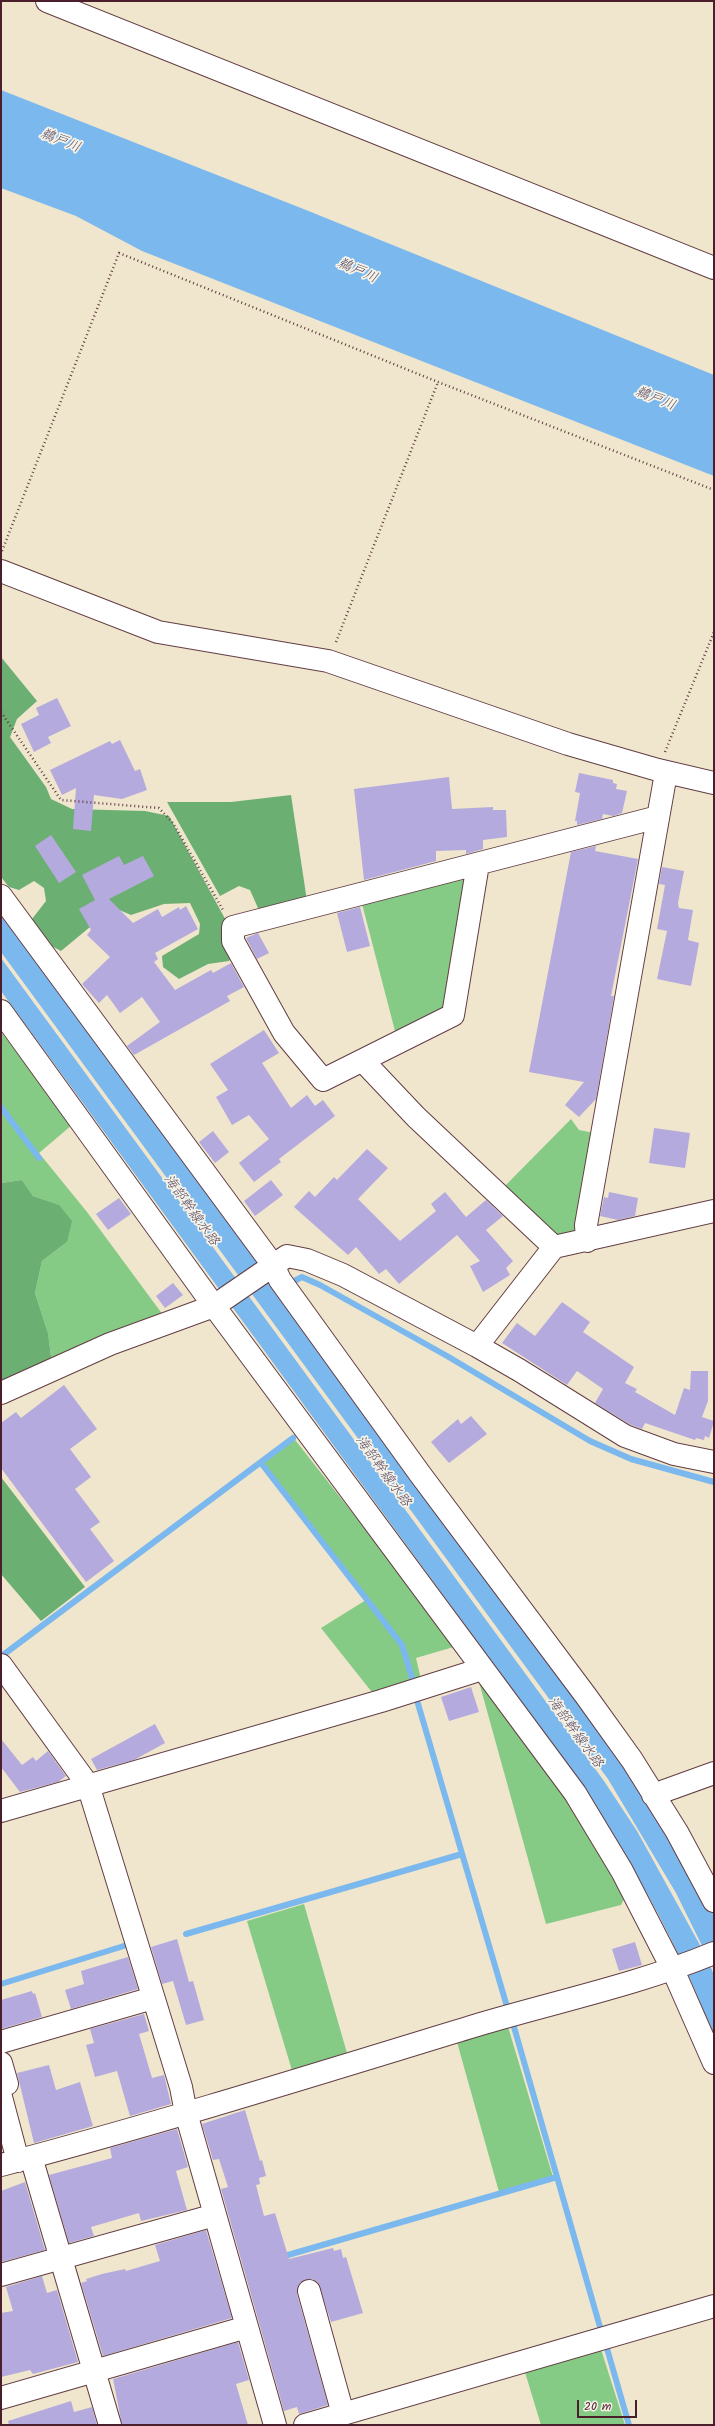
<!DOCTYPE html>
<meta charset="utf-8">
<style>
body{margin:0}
#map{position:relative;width:715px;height:2426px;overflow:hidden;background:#efe6cd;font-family:Kalam,sans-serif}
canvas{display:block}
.frame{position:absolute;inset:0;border:2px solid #4a1f2b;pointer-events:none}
.scale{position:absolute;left:577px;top:2400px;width:60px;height:18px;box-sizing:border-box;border:2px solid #4a1f2b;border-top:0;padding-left:5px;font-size:12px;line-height:14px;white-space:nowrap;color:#4a1f2b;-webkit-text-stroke:3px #f7f3e8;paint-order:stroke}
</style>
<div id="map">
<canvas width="715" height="2426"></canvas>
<div class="frame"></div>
<div class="scale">20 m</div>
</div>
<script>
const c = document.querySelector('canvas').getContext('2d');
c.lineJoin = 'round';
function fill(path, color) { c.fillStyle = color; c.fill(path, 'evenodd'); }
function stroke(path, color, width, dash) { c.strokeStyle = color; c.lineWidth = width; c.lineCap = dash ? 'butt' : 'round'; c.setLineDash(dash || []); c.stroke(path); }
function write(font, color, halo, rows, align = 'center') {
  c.font = font + ' Kalam,"Klee One",sans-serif'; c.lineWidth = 3.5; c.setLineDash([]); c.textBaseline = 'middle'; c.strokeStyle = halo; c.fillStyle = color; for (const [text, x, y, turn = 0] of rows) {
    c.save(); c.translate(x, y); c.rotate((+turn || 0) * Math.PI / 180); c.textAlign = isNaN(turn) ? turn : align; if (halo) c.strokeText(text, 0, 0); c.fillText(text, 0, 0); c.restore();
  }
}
fill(new Path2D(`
 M464,873L470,878L449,1006L396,1035L361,900Z
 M1,1032L72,1125L39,1153L87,1212L166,1319L52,1364L48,1333L35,1293L42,1261L67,1242L58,1205L33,1196L22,1180L1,1183Z
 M571,1119L579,1130L594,1133L578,1229L569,1238L553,1240L501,1190Z
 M292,1436L457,1646L416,1658L423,1688L381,1696L371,1691L321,1628L366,1600L259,1463Z
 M479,1682L514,1723L574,1809L624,1899L621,1905L546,1924Z
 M304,1904L349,2060L294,2077L247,1921Z
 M506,2020L553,2177L499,2192L455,2035Z
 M600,2346L625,2425H541L524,2369Z`), '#86cb85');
fill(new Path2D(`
 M1,657L37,701L17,719L10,737L46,787L51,799L72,809L145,811L169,816L229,926L234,953L229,961L208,964L179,979L163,967L162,956L199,934L200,924L190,903L164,904L131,915L117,909L96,922L61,951L48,944L32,919L46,901L44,888L34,881L19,890L9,887L1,877Z
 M291,795L307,901L272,916L258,908L250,890L239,886L220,896L167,802H231Z
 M22,1180L33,1196L59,1205L72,1221L67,1242L42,1261L35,1293L48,1333L52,1364L1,1387V1183Z
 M1,1477L85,1587L41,1621L1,1574Z`), '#6caf72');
fill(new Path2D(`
 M1,90L306,210L714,375V476L142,251L76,216L1,188Z
 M1,914L416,1477L624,1763L714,1915V1970L676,1893L608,1779L1,952Z
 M1,958L604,1781L637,1831L706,1956L714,1975V2037C704,2013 695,1988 683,1964C652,1898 615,1835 574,1774L1,991Z`), '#7bb8ee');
stroke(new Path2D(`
 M1,1107L39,1158
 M296,1280L302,1277L320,1285L447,1356L590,1441L631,1459L714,1482
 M261,1463L402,1645L414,1684
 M3,1655L293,1438
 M416,1697L508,2010
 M186,1934L462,1854
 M1,1984L127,1945
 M512,2020L602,2334
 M281,2257L557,2177
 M606,2345L629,2425`), '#7bb8ee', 6);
fill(new Path2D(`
 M57,698L71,726L48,737L51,743L34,752L21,724L39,715L36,708Z
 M120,740L135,771L140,769L147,790L122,799L94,795L91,831L73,829L76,788L62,795L50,770L110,741L112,744Z
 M579,773L613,780V783L617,784L616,789L627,791L622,813L613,816L603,814L602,819L577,825V821H575L580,793L575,792Z
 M449,777L452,809L493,807V810H506L507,837L483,840V849L466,854V850L436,851V861L364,880L354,789Z
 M51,835L76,872L59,883L35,846Z
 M596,846L595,851L638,859L611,996H614L596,1099L579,1117L565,1105L584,1082L529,1072L571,852Z
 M119,856L124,865L143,856L154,876L109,899L133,923L158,909L162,917L179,907L180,910L186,906L198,929L155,953L158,959L154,962L175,990L211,970L213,973L231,963L244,987L227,996L230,1001L134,1055L127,1046L160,1022L142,997L120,1013L107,995L99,1003L82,984L110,957L87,935L91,930L79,909L95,900L82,875Z
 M662,867L684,871L678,903L679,908L693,910L688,940L699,943L691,986L657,979L667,931L657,929L665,885L659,884Z
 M360,907L370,946L347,952L337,913Z
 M258,933L269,953L257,959L246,938Z
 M264,1030L279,1053L262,1063L291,1108L307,1095L315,1106L323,1100L335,1116L279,1159L281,1162L254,1182L239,1163L269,1139L249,1115L232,1125L216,1097L228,1090L210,1064Z
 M654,1128L690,1133L685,1168L649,1163Z
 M213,1131L229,1152L215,1163L199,1142Z
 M367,1149L388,1168L358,1199L400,1241L436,1211L431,1204L445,1192L466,1217L486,1200L503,1216L486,1230L513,1261L506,1268L510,1275L483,1292L470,1266L480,1261L457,1235L399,1284L386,1269L379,1274L356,1247L348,1255L294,1207L309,1191L315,1197L334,1177L337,1180Z
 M271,1180L283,1195L255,1216L244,1201Z
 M609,1192L638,1198L635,1216L618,1220L600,1216L604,1197L608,1198Z
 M119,1198L131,1214L108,1230L96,1214Z
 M173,1283L183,1295L165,1308L156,1296Z
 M562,1302L590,1322L583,1332L634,1367L625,1383L637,1389L635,1392L675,1415L684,1388L690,1390L691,1371H708V1401L702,1417L714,1421L709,1438L705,1436L704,1440L696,1438L695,1440L645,1423L642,1429L631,1425L595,1403L603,1389L577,1371L567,1385L502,1343L517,1323L535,1336Z
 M64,1385L97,1429L70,1449L91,1477L75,1489L100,1522L90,1529L114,1561L86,1582L1,1468V1423L16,1412L21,1418Z
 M471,1416L487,1434L449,1463L431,1442L458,1419L461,1424Z
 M471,1687L479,1712L449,1721L441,1697Z
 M155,1724L165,1743L134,1760L97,1770L91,1759Z
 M1,1739L22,1765L33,1757L36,1761L48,1751L66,1776L58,1782L20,1792L1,1767Z
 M177,1939L189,1982L193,1981L204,2020L186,2025L173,1981L162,1984L151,1947Z
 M635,1942L642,1965L619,1971L612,1949Z
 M128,1957L138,1989L71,2009L65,1990L84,1984L81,1971Z
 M32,1991L33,1994L35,1993L42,2017L1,2029V2000Z
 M144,2014L149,2031L139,2034L152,2078L164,2075L171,2104L130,2116L117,2071L95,2077L86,2045L94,2043L90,2029Z
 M49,2065L56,2090L80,2082L93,2126L34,2143L17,2073Z
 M245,2110L260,2161L262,2160L266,2176L259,2178L260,2184L256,2185L264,2216L275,2213L289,2259L333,2248L334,2251L341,2249L343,2258L346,2257L363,2313L331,2322L318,2282L312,2279L300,2283L297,2294L328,2405L299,2414L297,2407L284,2411L221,2189L228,2187L219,2159L213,2160L202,2124Z
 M177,2129L188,2167L176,2171L187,2210L141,2221L139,2213L91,2227L94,2236L69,2243L49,2175L112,2158L110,2148Z
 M25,2182L45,2250L1,2262V2191Z
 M206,2230L232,2318L103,2356L81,2283L87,2281L86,2279L102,2274L125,2269L126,2271L160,2261L155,2245Z
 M42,2276L47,2293L57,2290L78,2362L33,2374L30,2370L1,2377V2313L13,2311L6,2287Z
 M238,2342L249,2380L236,2384L248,2425H122L113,2379Z
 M71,2401L74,2412L92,2407L97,2425H9L8,2421Z`), '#b5aadd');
const minor = new Path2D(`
 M47,1L714,268
 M1,571L158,632L328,661L568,744L658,770L714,783
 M478,864L453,1015L323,1080L284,1033L233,941V927L658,817
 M1,896L273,1265L280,1280L420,1474L586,1696L632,1760L677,1832L714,1901
 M1,1011L214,1306L575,1793L622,1871L673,1970L714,2063
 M363,1061L416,1117L554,1247
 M587,1241L586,1225L666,773
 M477,1346L554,1247L714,1211
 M1,1393L110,1344L214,1306L287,1256L307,1260L343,1275L477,1346L519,1370L625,1436L674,1454L714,1462
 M1,1665L88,1785L181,2087L186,2113L275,2425
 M653,1795L714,1773
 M1,1811L381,1701L482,1669
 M1,2042L153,1998
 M1,2063L7,2084L1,2087
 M1,2097L18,2161
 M31,2157L110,2425
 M1,2165C160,2123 317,2074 474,2026C554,2002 637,1985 714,1953
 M1,2275L215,2215
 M309,2291L343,2414
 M1,2398L247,2327
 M305,2425L714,2306`);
stroke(minor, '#633d43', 24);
stroke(new Path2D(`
 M2,551L119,253L438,382L714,490
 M336,642L438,382
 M1,712L61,800L159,808L173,823L223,910
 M665,752L714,632`), '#633d43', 2.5, [1, 3]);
stroke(minor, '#fff', 22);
write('italic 14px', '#594d66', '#f7f3e8', [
 ["鵜戸川",60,142,22],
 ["鵜戸川",357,272,24],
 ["鵜戸川",655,400,22],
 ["海部幹線水路",190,1211,54],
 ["海部幹線水路",382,1472,54],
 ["海部幹線水路",574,1733,54]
]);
</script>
